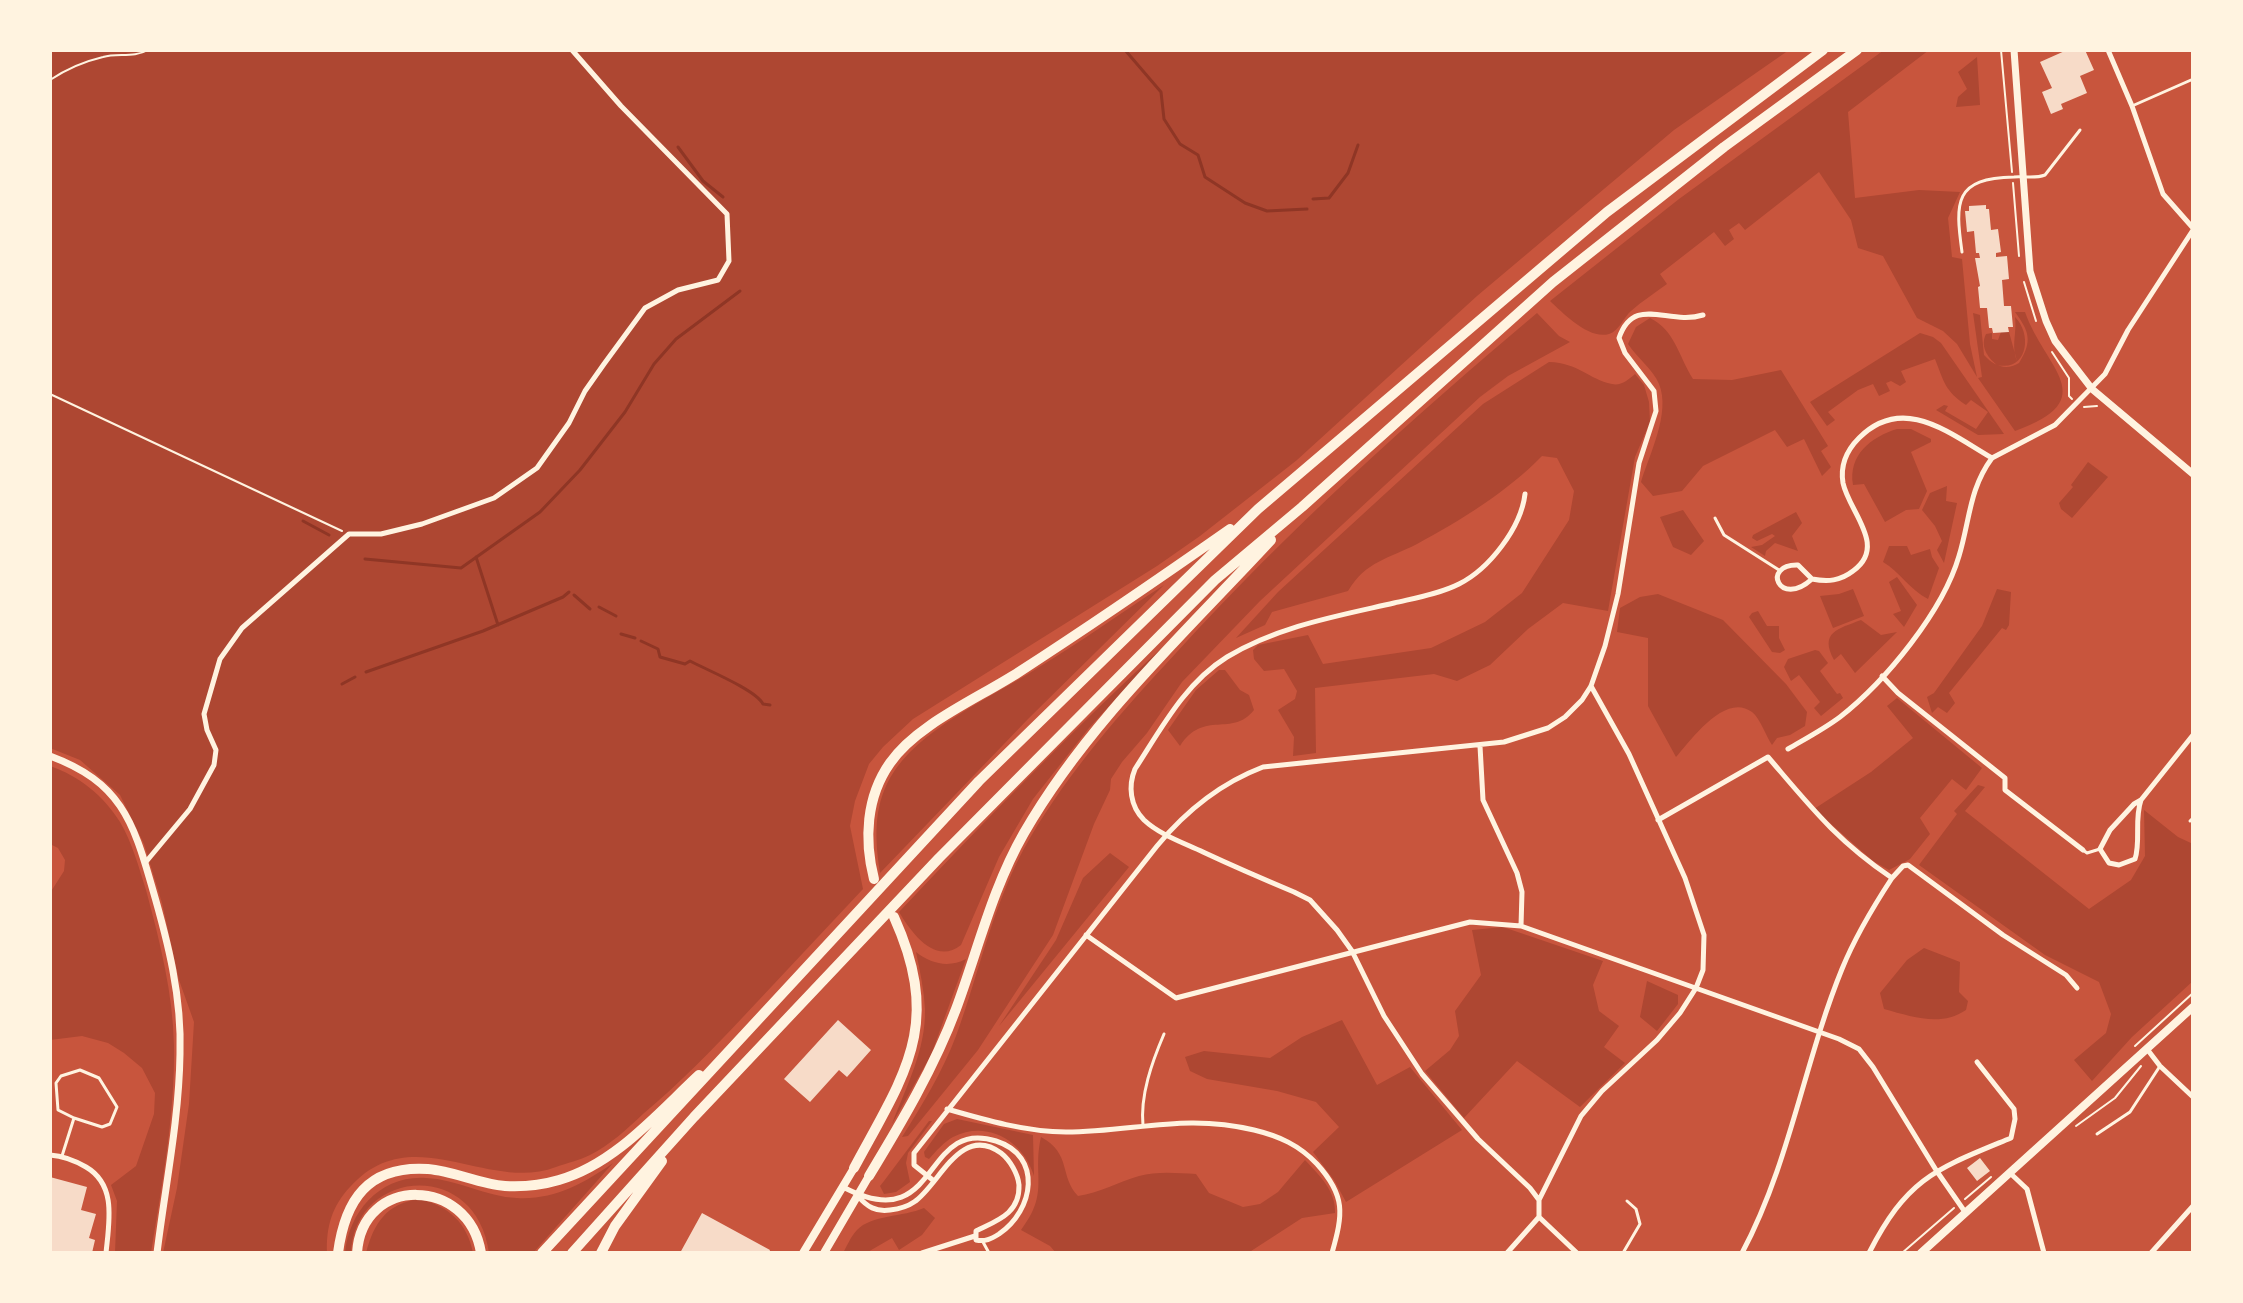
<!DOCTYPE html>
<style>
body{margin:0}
#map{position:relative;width:2243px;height:1303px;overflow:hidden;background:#c8553d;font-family:Karla,sans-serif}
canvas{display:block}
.frame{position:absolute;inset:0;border:52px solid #fff3e0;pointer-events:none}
</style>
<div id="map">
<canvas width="2243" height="1303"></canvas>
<div class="frame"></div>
</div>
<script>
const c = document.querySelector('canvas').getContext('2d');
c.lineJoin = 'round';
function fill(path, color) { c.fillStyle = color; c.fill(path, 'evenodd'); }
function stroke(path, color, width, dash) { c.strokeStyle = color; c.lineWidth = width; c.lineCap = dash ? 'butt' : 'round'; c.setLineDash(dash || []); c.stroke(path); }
fill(new Path2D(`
 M50,50H1789L1674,130L1477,296L1297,460L1200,536L1157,566L913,719L883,747L869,764L855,801L850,826L863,889C823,932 783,974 743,1017C711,1051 679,1084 643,1114C627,1129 610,1145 590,1155C580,1160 567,1163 556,1167C487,1193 412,1118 350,1187C332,1206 326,1227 327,1253H163L177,1188L189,1104L194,1022L179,980L162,903L144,844L120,795L80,760L50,748Z
 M1884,50H1929L1848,112L1855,198L1919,190L1960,192L1948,218L1952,257L1962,259L1970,344L1977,377L1957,344L1943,331L1917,318L1883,256L1858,248L1851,220L1819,172L1745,230L1739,223L1729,230L1734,239L1725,246L1714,232L1660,274L1667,284C1655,293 1642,301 1631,311C1624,317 1619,331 1609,334C1589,340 1563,313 1550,301L1679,199Z
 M1977,57L1980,105L1956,107L1958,97L1967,89L1958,72Z
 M2015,312H2025C2045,369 2104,399 2015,431L1978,378L1982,377L1973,313L1980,315L1984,355C1994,366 2006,371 2019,363C2033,341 2029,331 2015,312Z
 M1537,313L1559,336L1570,342L1508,376L1480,397L1260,601L1182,682L1147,733L1122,762L1111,779L1110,790L1094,824L1053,935L978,1050L908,1136L902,1137C922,1105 943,1071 956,1036C980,970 994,899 1030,838C1070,770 1122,711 1176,653C1287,531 1411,419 1537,313Z
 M2015,317C2033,335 2027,372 1997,365C1987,357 1980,346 1986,334L1992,333V339L1998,340L2001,332H2009L2017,361C2011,345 2017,334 2015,317Z
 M1650,318C1675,330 1679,357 1693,379L1732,380L1781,370L1828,446L1821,451L1831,467L1822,476L1804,439L1787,447L1775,430L1703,466L1682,491L1653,496L1641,482C1649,455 1671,413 1659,384C1653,369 1637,358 1628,344L1636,327Z
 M1920,333L1933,337L1941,343L2004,434L1978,435L1936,410L1944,405L1948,406L1945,411L1976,429L1988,412L1971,400L1966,405C1945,391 1944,382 1935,359L1901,371L1906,382L1900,386L1891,381L1886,383L1890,391L1879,396L1873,384L1858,390L1828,412L1835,420L1827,426L1810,402Z
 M1549,362C1579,363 1588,379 1612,384C1621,386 1628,380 1635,374L1644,385L1649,402L1650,422L1635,457L1608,611L1563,603L1528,629L1490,665L1457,681L1434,674L1315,688L1316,753L1293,756L1294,737L1278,710L1295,699L1297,691L1284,669L1264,671L1254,659L1253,650L1258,645L1308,635L1323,664L1431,648L1485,622L1522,593L1569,520L1574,491L1557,458L1542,456C1508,491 1460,521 1417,544C1388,559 1366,561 1348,591L1272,612L1265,625L1236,638L1278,592L1483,404Z
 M1897,429H1911L1931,439V442L1911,452L1927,491L1919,509L1906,510L1885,522L1864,484L1853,485C1848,455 1871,437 1897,429Z
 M2088,462L2108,477L2072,518L2061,509L2059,503L2073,487L2071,485Z
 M1947,486L1946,501L1957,503L1944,563L1937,550L1942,541L1935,526L1922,510L1930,493Z
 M1683,510L1704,541L1691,555L1673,547L1660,517Z
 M1796,512L1802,523L1792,536L1798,551L1775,543L1766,551L1765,556L1751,547L1762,545L1775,536L1772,534L1757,541L1752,538L1753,535Z
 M1889,546H1907L1911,555L1930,549L1932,557L1939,568L1928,599C1910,590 1900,572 1883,562Z
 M1897,577L1917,605L1904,627L1893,614L1901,611L1889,582Z
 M1164,585L1028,719L880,873C875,841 873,808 890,778C918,729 989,699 1036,669C1079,643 1121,613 1164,585Z
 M1853,589L1864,616L1833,628L1820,596L1839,594Z
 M1997,589L2011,592L2009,625L2006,630L2002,628L1949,693L1955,703L1947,713L1938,707L1932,713L1927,697L1934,693L1982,626Z
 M1658,594L1723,620L1786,684L1807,712L1805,726L1790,735L1777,738L1772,745C1766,736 1760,718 1752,712C1725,692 1691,740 1676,757L1648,706V638L1617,632L1620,608L1640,597Z
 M1758,611L1767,626H1779V638L1785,650L1780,653L1772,652L1749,617L1752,613Z
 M1861,620L1881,635L1897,632L1855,673L1841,654L1834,660C1819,632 1838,629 1861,620Z
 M1167,643L1089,728L1033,799L999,857L961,945C935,966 911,932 899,912C986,820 1074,728 1167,643Z
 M1815,650L1819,651L1828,663L1820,671L1837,694L1840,693L1843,698L1821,716L1814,708L1820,702L1799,675L1791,681L1784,667L1788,659Z
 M1219,670H1225L1240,690L1249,695L1254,710C1232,738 1204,709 1180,746L1168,730L1196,690Z
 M1897,698L1982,768L1966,790L1952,779L1920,818L1930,834L1910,859L1889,870L1873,861L1814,809L1871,772L1913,738L1887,706Z
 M50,766C79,776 103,795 120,822C132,842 139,868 146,890C160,942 173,993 174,1046C175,1115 162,1185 151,1253H115L117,1201L111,1185L136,1166L154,1114L155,1093L142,1068L124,1053L108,1043L82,1036L50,1040V893L64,871L65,860L58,848L50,844Z
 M1978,785L1985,787L1965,811L2089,909L2131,880L2145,856L2144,810L2178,837L2193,844V981L2132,1037L2092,1081L2074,1060L2106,1033L2111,1014L2099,982L2045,955L1919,865L1957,814L1954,811Z
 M1110,853L1129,867L999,1026L1056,940L1083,878Z
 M1503,927L1603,961L1593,985L1599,1011L1619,1026L1604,1047L1625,1063L1580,1107L1517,1061L1464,1118L1425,1071L1450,1050L1459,1036L1455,1011L1481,975L1472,930Z
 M1924,948L1960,962L1959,992L1968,1001L1966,1010C1941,1027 1913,1017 1884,1009L1880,993L1907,960Z
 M916,952C931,964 949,968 966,959L931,1055L892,1124C906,1087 926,1050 925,1009C924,990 920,971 916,952Z
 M1647,981L1678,995V1004L1657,1031L1640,1017Z
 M1342,1020L1377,1085L1410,1067L1462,1130L1346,1202L1334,1180L1313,1152L1339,1127L1316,1102L1277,1091L1207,1079L1190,1071L1185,1057L1204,1051L1270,1058L1302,1037Z
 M957,1119L1033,1135L1034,1176C1024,1142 988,1119 953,1137C944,1142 936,1151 929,1159L925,1157L924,1152L944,1124Z
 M929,1121H932L908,1153L906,1163L910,1182L896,1192L884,1194L880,1186L884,1181Z
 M1041,1137C1072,1154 1059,1176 1078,1196C1099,1193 1118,1182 1139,1176C1157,1171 1177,1173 1196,1174L1209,1193L1243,1207L1260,1204L1278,1192L1305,1160C1320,1176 1336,1191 1335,1213L1302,1218L1248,1253H1056L1050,1246L1021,1230C1050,1192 1032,1176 1041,1137Z
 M613,1163L533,1253H489C476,1157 354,1169 351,1253H345C349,1211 381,1175 426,1178C457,1179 486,1197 517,1198C554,1200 583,1184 613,1163Z
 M419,1199C449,1206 467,1223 473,1253H366C374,1223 386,1204 419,1199Z
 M924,1208L935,1218L922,1235L899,1250L892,1238L866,1253H843C847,1246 851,1236 857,1230C871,1215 903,1217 924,1208Z`), '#ae4732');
stroke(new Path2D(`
 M1125,50L1161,92L1164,119L1180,144L1198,155L1205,177L1245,203L1267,211L1307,209
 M678,147L703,181L723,197
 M1313,199L1329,198L1348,173L1358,145
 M303,521L329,535
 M476,557L498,625
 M365,559L461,568L540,512L580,470L625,412L654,364L676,339L740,291
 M574,595L590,609
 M599,607L616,616
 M621,634L635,638
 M641,641L658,649L660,657L685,664L690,661C707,670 756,690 763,704L770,705
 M366,672L483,631L563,597L569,592
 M342,684L355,677`), '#8f3625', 3);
fill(new Path2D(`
 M2067,50H2085L2094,70L2080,76L2087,93L2061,104L2063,109L2051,114L2042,92L2052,88L2040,62Z
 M1986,205V209H1989L1991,230L1998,229L2001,252L1996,253V257L2007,256L2009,279L2002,280L2004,306H2011L2013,327H2008L2009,332L1993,333L1992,328H1989L1987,308H1980L1978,287L1980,286L1975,258H1980L1979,253H1976L1974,231L1967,232L1965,211H1969V206Z
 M838,1020L871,1050L847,1077L839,1070L810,1102L784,1079Z
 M1980,1158L1990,1171L1977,1181L1967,1168Z
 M50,1177L87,1187L81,1210L96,1214L89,1238L95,1240L92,1253H50Z
 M702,1213L770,1250L769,1253H680Z`), '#f7dbc8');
stroke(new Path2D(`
 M2001,50L2012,172
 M50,80C65,70 86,61 103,57C118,53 134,58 148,50
 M2013,183L2019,256
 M2024,282L2036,321
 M2052,352L2069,378V396L2072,399
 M50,394L342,531
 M2084,407L2097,406
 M2135,1046L2193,993
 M2076,1126L2115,1098L2141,1066
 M1965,1199L1991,1177
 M1902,1253L1954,1208`), '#fff3e0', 2);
stroke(new Path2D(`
 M2132,106L2191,80
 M1962,252C1955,202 1954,178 2014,177C2024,176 2035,179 2045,175L2080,130
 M1715,518L1724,535L1779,570
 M2190,821L2193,818
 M2083,850L2087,853L2100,849
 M1143,1126C1140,1095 1152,1062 1164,1034
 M2097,1134L2130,1112L2160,1066
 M62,1156L74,1118L58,1110L56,1083L61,1076L80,1070L99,1078L117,1107L110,1124L102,1127L74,1118
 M983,1242L989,1253
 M1623,1253L1640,1224L1636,1209L1627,1201`), '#fff3e0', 3);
stroke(new Path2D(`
 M2108,50L2132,106L2163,194L2193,228
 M1525,494C1521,528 1489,569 1459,584C1439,594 1415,598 1394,603C1337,616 1279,626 1227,657C1185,683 1161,729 1135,769C1128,786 1130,806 1144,820C1160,835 1184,843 1203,852C1233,866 1263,879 1294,892L1310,900L1337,930L1352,951L1384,1016L1422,1074L1478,1139L1530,1188L1539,1200V1217L1577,1253
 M1812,579C1779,609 1761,564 1798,565L1812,579C1828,582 1840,581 1853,571C1888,546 1849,512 1843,483C1840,465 1847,450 1859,438C1903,394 1949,433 1992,458L2055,425L2105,374L2128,330L2193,230
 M1882,676L1898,693L2005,778V790L2083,850
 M1480,746L1483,800L1517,873L1522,892L1521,926
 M1788,749C1805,739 1824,729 1840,717C1886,681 1943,611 1959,556C1970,520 1969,489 1992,458
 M2141,800C2134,820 2141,841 2135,859L2119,865L2109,863L2100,849L2110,830L2134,804L2141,800L2193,735
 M1658,820L1768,757C1810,806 1836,840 1892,878C1873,907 1855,937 1842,969C1804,1062 1790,1163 1742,1253
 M145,863L190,809L214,765L216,750L207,730L204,714L220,659L242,628L349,534H381L422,524L494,498L537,468L569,423L585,391L604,364L645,308L678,290L718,280L729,261L727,214L621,106L572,50
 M1892,878L1903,866L1908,865L2003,935L2066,975L2077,988
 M1086,935L1176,998L1470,922L1521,926L1839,1039L1859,1049L1873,1067L1936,1170L1965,1212
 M2147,1049L2160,1066L2193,1097
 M947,1109C985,1120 1027,1132 1066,1132C1134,1132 1184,1113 1254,1130C1279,1136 1299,1145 1317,1164C1346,1196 1343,1214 1332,1253
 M50,1155C63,1156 74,1160 86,1167C117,1185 109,1222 106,1253
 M2010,1173L2027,1189L2044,1253
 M934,1181L914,1165V1153L1157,846C1185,812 1221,783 1263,767L1504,742L1548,728L1565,717L1582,700L1591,686L1605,646L1618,594L1639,463L1656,411L1654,391L1625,353L1619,338C1634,294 1668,326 1703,315
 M843,1187C941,1239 921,1117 996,1141C1043,1156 1034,1210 999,1234C991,1239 985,1242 976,1240V1231C996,1221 1020,1214 1019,1185C1018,1174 1010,1160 1001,1153C960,1123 939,1186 914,1202C907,1207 898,1209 890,1210C876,1212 867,1207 858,1196
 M1539,1200L1581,1116L1602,1091L1657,1040L1680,1013L1696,988L1703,970L1704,935L1685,878L1629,754L1591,686
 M922,1253L975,1236
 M1507,1253L1539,1217
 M1869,1253C1908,1177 1936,1169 2011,1138L2015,1119L2014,1109L1977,1062
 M2151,1253L2193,1206`), '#fff3e0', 5);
stroke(new Path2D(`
 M2014,50L2030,271L2046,321L2055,341L2092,389L2193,474
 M50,756C120,782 133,820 152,887C168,942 182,997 180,1054C179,1121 165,1187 157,1253`), '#fff3e0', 7);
stroke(new Path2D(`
 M803,1253L854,1168
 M824,1253L869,1176
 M1921,1253L2193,1007`), '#fff3e0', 8);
stroke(new Path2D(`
 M874,879C864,840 866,797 890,763C917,724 979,698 1019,672C1090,626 1160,578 1230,529
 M854,1168C905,1073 943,1026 894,917
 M869,1176C901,1123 934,1068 956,1009C978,950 992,889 1024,833C1087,723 1185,633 1271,540
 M338,1253C345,1200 368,1165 428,1169C454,1171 479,1184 505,1186C523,1187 542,1185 559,1180C615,1164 658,1113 699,1075
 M357,1253C362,1175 469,1176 481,1253
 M542,1253L979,781L1258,509L1607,212L1823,50
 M572,1253L694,1117L939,858L1215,580L1302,507L1553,282L1724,147L1857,50
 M601,1253L615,1226L662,1161`), '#fff3e0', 10);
</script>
